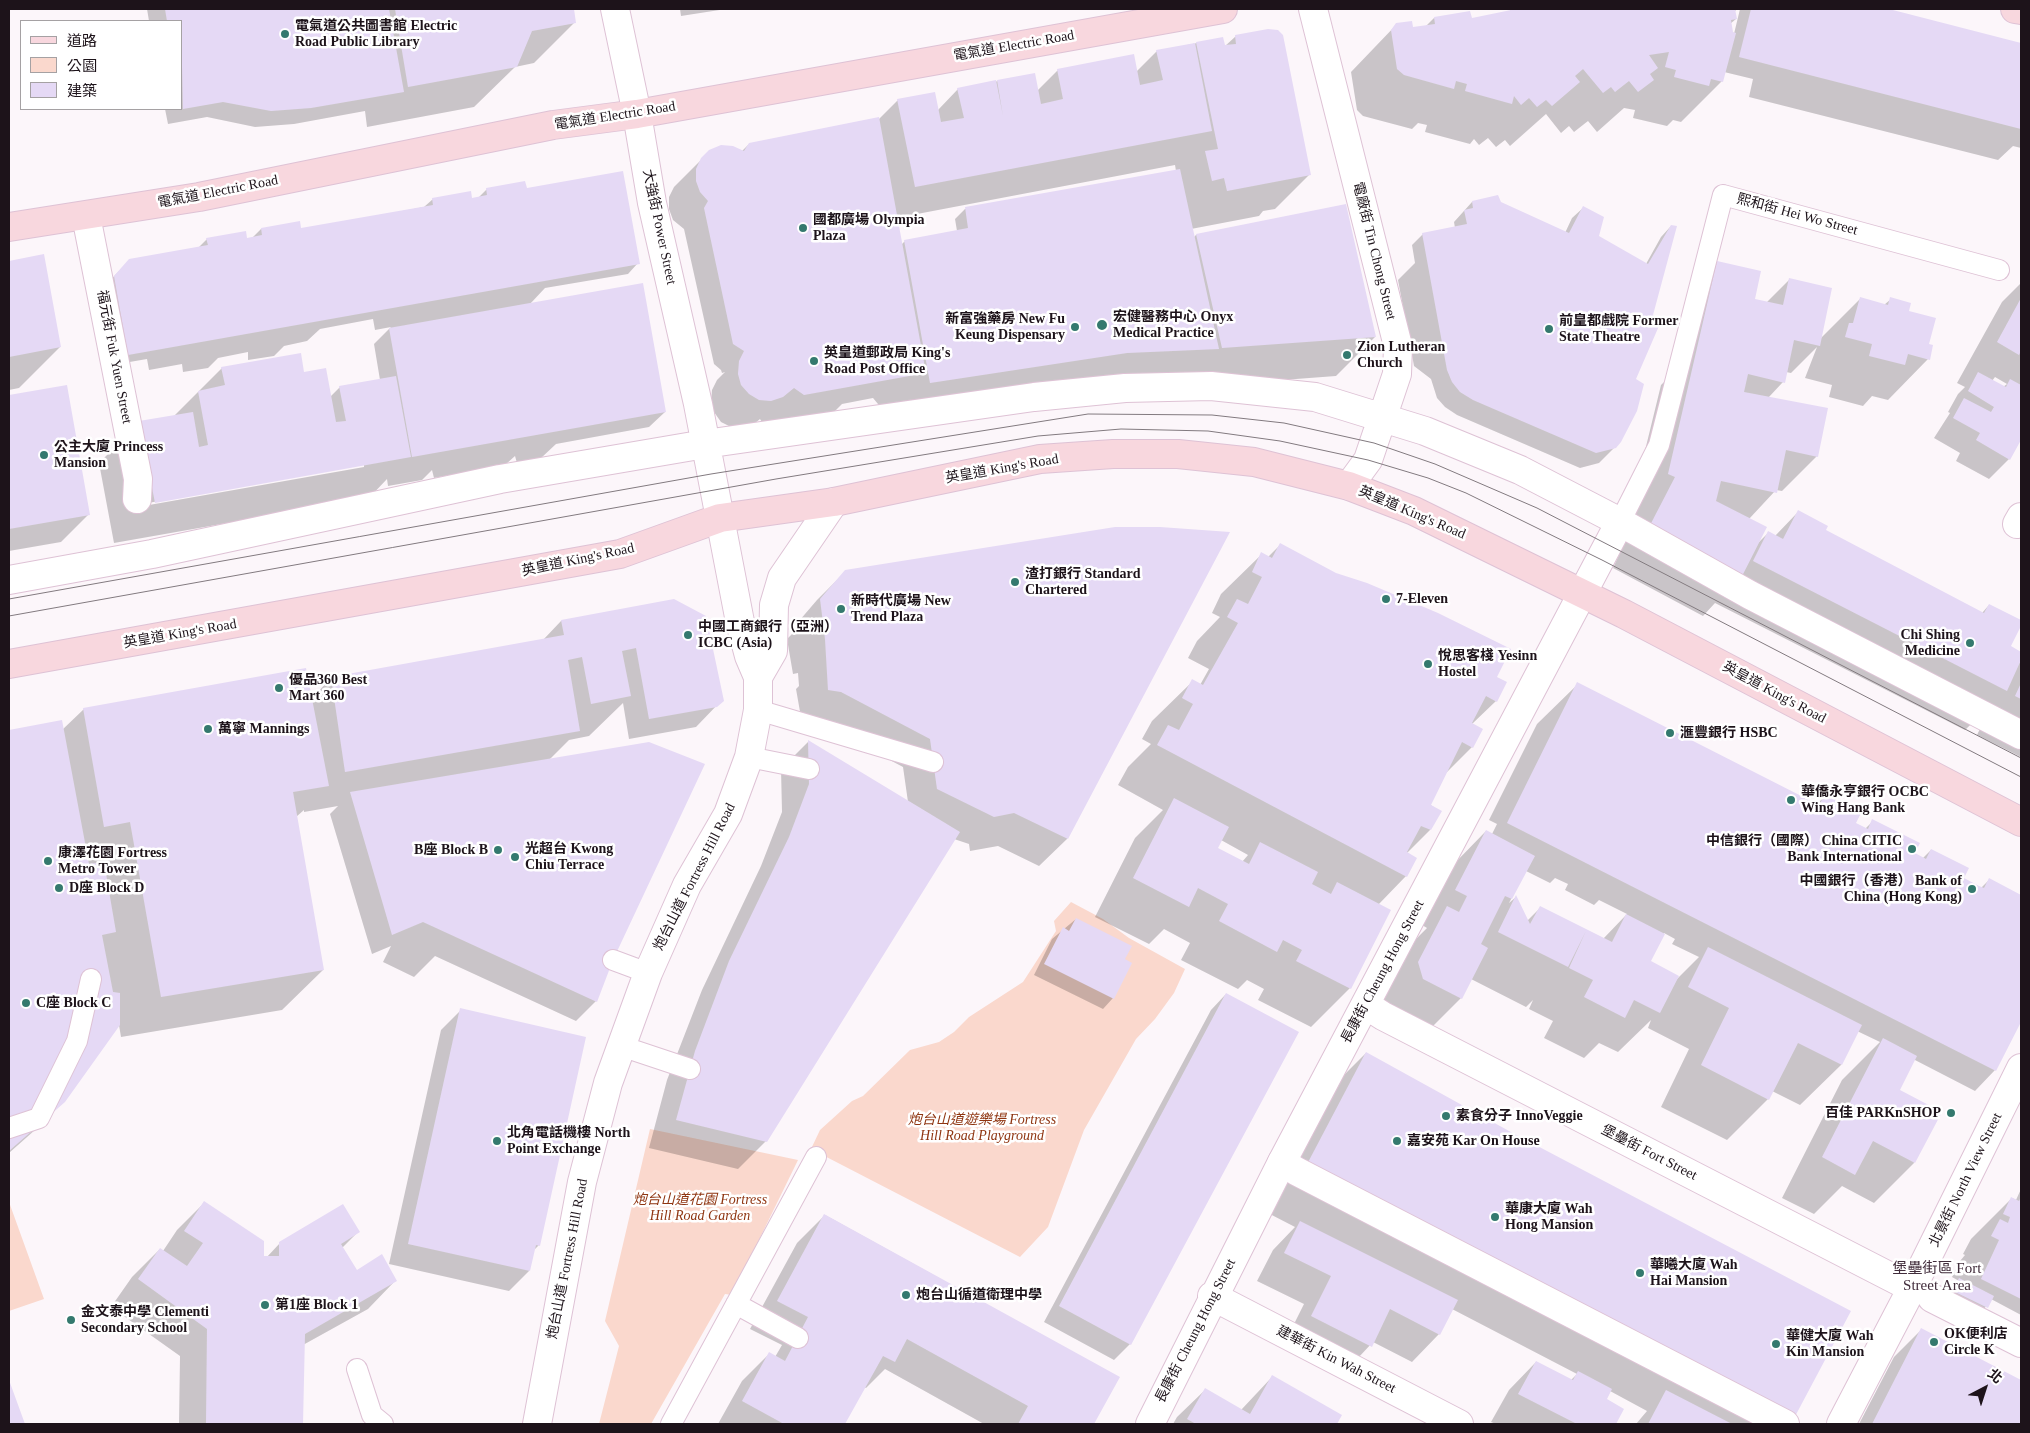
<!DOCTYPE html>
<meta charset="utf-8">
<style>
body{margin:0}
#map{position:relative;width:2030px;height:1433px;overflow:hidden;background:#fcf6fa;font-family:"Times New Roman","Noto Sans TC",serif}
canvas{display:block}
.frame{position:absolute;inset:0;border:10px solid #1d131a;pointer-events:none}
.legend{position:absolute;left:20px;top:20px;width:162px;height:90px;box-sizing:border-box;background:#fff;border:1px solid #a5a1a3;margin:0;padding:6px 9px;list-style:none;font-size:15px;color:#1d131a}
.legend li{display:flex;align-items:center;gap:10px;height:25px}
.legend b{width:25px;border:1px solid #a5a1a3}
.north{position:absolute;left:1960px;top:1363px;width:50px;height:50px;-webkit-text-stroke:4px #fff;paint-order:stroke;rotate:40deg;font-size:14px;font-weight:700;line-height:20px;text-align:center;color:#1d131a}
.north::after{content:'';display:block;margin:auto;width:18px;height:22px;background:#1d131a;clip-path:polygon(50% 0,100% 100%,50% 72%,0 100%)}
</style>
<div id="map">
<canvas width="2030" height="1433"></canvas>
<div class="frame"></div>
<ul class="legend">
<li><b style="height:6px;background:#f8d7de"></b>道路</li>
<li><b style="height:14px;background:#fad8cd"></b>公園</li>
<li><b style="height:14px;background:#e5d9f5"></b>建築</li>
</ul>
<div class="north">北</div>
</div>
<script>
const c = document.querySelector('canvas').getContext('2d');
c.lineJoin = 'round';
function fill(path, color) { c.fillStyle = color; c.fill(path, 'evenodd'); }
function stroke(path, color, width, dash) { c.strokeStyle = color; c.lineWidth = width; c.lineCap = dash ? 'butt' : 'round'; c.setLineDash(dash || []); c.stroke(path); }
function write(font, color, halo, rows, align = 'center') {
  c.font = font + ' "Times New Roman","Noto Sans TC",serif'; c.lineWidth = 5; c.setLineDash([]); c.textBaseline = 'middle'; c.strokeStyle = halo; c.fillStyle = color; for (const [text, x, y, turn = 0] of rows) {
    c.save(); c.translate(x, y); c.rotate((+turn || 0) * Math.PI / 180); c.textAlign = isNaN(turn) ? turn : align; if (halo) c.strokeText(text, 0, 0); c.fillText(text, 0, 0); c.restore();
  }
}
fill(new Path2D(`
 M1071,902L1103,919L1129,938L1185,969L1174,993L1155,1019L1136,1039L1084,1130L1048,1227L1020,1257L811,1149L820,1130L852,1101L863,1096L910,1050L939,1042L954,1032L969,1017L1023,982L1056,931L1054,921Z
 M650,1129L798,1160L732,1295L725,1294L651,1424H599L619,1346L605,1321Z
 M9,1202L44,1299L9,1311Z`), '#fad8cd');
fill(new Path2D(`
 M147,9H573L575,22L534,63L515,67L474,107L367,127L365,111L294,124L255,127L207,117L168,124L165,109H181V21H149Z
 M680,9H726L681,16Z
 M1512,9H1737L1734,12L1736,19L1730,24L1733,38L1740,9H1883L2021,44V148L2013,146L1998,160L1749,97L1753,79L1724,72L1722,81L1681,122L1673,120L1667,126L1633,118L1635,110L1624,108L1597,132L1588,121L1574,132L1569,126L1561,133L1546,114L1510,146L1505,140L1496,147L1488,138L1479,145L1474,139L1470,144L1425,132L1427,125L1418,123L1412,129L1363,116L1357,110L1351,72L1397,24L1412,28L1426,26L1434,18L1471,19L1508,13Z
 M1236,36L1310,174L1275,209L1263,211L1259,216L1191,229L1193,238L1196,235L1345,206L1375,337L1336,376L883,410L873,398L842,404L822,424L769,434L760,419L754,424L731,427L721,422L714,412L711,402L712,390L717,380L725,372L722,373L721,370L714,364L684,229L673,220L669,209V197L674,187L710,151H742L749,144L878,120L898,100L938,110L958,89L1034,74L1037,91L1058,70L1136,72L1157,51L1222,38L1224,47ZM1175,165L1176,171L965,209L955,219L957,231L905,241L901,245L896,218Z
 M487,189H526L638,263L628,274L545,288L530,304L665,412L649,427L556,444L540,459L517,463L515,456L505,465L434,478L432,470L422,480L388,486L387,479L369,498L114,543L99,463L140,422L174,416L222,368L303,373L330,397L340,387L380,380L374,344L391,327L375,330L373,319L320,329L307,341L284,346L274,356L248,360V352L218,358L208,368L183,372L182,364L149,370L147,359L118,364L104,287L119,271L198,248L207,239H246L252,238L261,229L300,230L424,207L433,199L478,198ZM364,464V467L149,505L148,503Z
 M1472,202L1500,203L1565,233L1572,218L1583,208L1598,237L1646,264L1661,237L1671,226L1620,442L1599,463L1580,468L1457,415L1445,407L1437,398L1431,379L1414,366L1398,280L1415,263L1412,245L1423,234L1455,228L1454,222Z
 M43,256L60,347L19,388L9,390V262Z
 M1718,262L1754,300L1766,303L1790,279L1820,339L1860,299L1884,305L1891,299L1908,312L1928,345V359L1888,400L1872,396L1863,406L1829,397L1832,385L1805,378L1817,347L1791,373L1786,372L1783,382L1768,398L1817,456L1782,491L1776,490L1749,519L1759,542L1769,532L1775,536L1798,512L1825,531L1982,613L1989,605L2021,621L2009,647L2021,653L2019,663L2021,661V757L1977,735L1992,704L1965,730L1715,603L1703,616L1613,568L1637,515L1630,512L1661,385L1672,374L1690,290Z
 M2021,283V437L2009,459L1989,479L1956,461L1960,453L1934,438L1950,413L1948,412L1958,394L1965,387L1957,383L2002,302ZM1995,377L2007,384L2003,387L1992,381Z
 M66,387L89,514L61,542L9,551V397Z
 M1228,533L1067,839L1039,866L998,846L970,851L969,844L954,839L766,1141L738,1169L649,1148L667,1080L702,990L761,866L782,812L781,769L808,742L908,802L903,767L816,721L802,723L796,689L799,686L798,673L793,674L787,639L793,633V628L817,600L845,572Z
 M1280,545L1494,677L1496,701L1472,724V747L1444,775L1429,804L1440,811L1430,830L1407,853L1406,876L1378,905L1350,988L1311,1027L1258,1000L1264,989L1247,980L1238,989L1181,960L1190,943L1164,929L1149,944L1095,917L1135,838L1163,810L1118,785L1128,767L1151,744L1142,739L1152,721L1193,681L1200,685L1209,669L1188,658L1197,641L1220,617L1212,613L1221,594L1262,554L1268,557ZM1221,840L1248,855L1242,862L1216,849Z
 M627,609L722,700L696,727L629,739L623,703L589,736L569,740L549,760L620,936L596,1001L576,1021L435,956L414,977L383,962L391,946L372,954L330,814L338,806L304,812V810L296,817L323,970L282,1010L121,1037L119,1025L44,1122L9,1153V731L61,721L62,730L84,709L311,699L331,678L543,640L561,621Z
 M1578,684L1816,805L1825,796L1855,824L1865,829L1873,821L1913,854L1923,858L1931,850L1962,879L1981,888L1989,880L2021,896V1019L1995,1070L1975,1091L1913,1059L1898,1090L1914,1163L1874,1203L1842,1186L1814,1214L1782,1198L1842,1080L1880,1042L1857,1031L1841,1065L1800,1105L1772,1091L1768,1099L1727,1140L1661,1107L1689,1049L1648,1028L1651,1020L1618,1052L1599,1043L1584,1058L1544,1038L1553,1021L1529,1009L1533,1000L1526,1007L1471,979L1461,998L1426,1033L1385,1006L1384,997L1413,942L1427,928L1422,925L1452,866L1486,831L1492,834L1497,824L1489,820L1537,724ZM1526,871L1550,883L1555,878L1568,884L1565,890L1594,905L1599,900L1627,914L1603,939L1540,908L1527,921L1516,897L1509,903ZM1664,933L1675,939L1672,944L1699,957L1675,981L1649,962Z
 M1076,919L1124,960L1113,998L1103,1009L1034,975L1052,939Z
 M1226,994L1130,1344L1114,1360L1044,1322L1211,1010Z
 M461,1010L539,1245L533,1251L529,1271L509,1291L389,1264L441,1030Z
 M1366,1053L1789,1424H1636L1647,1411L1610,1391L1605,1400L1622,1409L1614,1424H1496L1491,1422L1509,1390L1536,1362L1571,1380L1577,1374L1452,1309L1439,1334L1412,1362L1373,1342L1343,1374L1284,1344L1304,1304L1257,1281L1273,1250L1295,1227L1264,1211L1325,1094Z
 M2021,1189V1315L1991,1299L1982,1312L1949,1296L1959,1281L1952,1277L1960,1261L1965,1255L1963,1254L1971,1239L2012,1198L2016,1200Z
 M204,1203L263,1258H266L280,1243L358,1232L342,1248L356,1272L395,1281L368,1309L303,1345L301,1424H179L180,1356L111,1307L132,1277L160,1249L163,1251L177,1230Z
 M825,1215L1118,1377L1092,1424H984L885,1369L866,1388L864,1387L843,1424H718L742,1381L769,1354L775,1357L782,1345L750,1329L797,1243Z
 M1921,1330L2021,1381V1424H1859L1894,1357Z
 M1272,1377L1341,1416L1336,1424H1173L1177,1417L1205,1390L1241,1410Z
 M9,1383L24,1424H9Z`), '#0003');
fill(new Path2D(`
 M165,9H389L404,92L311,108L271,111L223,102L183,109L181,21H167Z
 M395,9H574L576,23L532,31L517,67L408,87Z
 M1516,9H1735L1737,19L1731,20L1733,32L1736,33L1723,82L1711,79L1709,86L1674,77L1676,70L1665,67L1669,52L1649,55L1658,68L1650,74L1654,80L1638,92L1629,81L1615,92L1611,87L1603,93L1583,69L1575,76L1580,82L1552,106L1546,100L1537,107L1529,98L1521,105L1514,96L1512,104L1465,91L1467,84L1456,81L1454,89L1404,75L1397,69L1391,30L1396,23L1412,21L1413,27L1435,24L1434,17L1470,11L1472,18Z
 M1751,9H1889L2021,43V129L1739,57Z
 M1268,29L1278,30L1283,35L1311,175L1227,191L1224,178L1212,181L1205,151L1218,149L1196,42L1223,37L1225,45L1236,44L1235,35Z
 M1195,43L1212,131L915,187L897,99L935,92L941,122L964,118L957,88L996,80L1003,116L997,80L1035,73L1041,104L1063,99L1057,69L1134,54L1140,85L1163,80L1156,50Z
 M879,117L926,373L804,395L794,388L783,397L771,401L759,400L749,394L741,385L738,374L739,361L744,351L733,344L704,208L708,201L700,192L696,181V169L701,158L709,150L721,145L733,146L744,151L749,143Z
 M1180,169L1219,349L1127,353L930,383L904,240L968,228L965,207Z
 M623,171L640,264L128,355L114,276L129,259L208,245L206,238L246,231L247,238L262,235L261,228L300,221L301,228L433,205L432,198L471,191L472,198L487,195L486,188L525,181L527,188Z
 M1498,195L1501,202L1569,233L1583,206L1604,217L1599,236L1648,264L1671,225L1677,226L1653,315L1662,319L1636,379L1644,384L1637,411L1621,442L1616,448L1596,453L1473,400L1460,392L1452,382L1447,370L1422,233L1467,224L1464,210L1473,208L1472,201Z
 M1346,204L1376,337L1222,348L1196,234Z
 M44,254L61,347L9,357V261Z
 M1717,261L1761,271L1755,299L1783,305L1789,278L1832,288L1820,346L1794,340L1785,383L1748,374L1744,392L1828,408L1818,457L1786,450L1777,493L1721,481L1716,501L1767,527L1739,582L1646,533L1675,477L1668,474Z
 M643,283L666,412L412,457L389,328Z
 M1860,297L1888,305L1890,297L1911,303L1909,311L1936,318L1929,344L1933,345L1930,360L1908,354L1905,365L1869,356L1872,344L1845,337L1849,323H1853Z
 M2021,298V351L2019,355L1997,342Z
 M301,353L304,372L326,368L336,422L346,421L339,386L396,376L411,457L155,503L139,421L193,412L199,447L208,445L198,391L225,385L221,367Z
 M1978,372L2006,387L2010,379L2021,385V440L2010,460L1976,440L1980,433L1953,418L1964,398L1991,412L1994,407L1968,391Z
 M67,385L90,515L9,529V395Z
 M1798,510L1828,526L1826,530L1984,613L1989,604L2021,620V626L2011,646L2021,652V660L2007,691L1753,561L1768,531L1783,539Z
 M1115,527H1160L1230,532L1068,839L1014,813L994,817L937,789L930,739L841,692L828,690L825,639L820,599L845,570Z
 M1280,543L1336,573L1367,583L1438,613L1511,649L1497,677L1507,682L1497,702L1486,696L1472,723L1483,729L1473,748L1462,742L1431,805L1442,811L1431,830L1421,826L1407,852L1417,858L1407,877L1157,745L1168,725L1179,730L1193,704L1182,698L1192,679L1203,685L1238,623L1227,617L1237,599L1248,604L1262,577L1252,572L1261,552L1272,558Z
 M674,599L706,616L724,701L717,707L649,719L636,648L622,651L631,696L591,704L582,657L568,660L580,731L345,772L331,677L564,635L561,620Z
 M306,668L329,786L293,792L324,970L161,997L130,822L104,827L83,708Z
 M1577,682L1819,805L1816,811L1825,794L1861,813L1856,823L1868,829L1872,819L1920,843L1915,853L1926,859L1931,849L1969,868L1964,878L1979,886L1984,888L1989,878L2021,895V1022L1996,1071L1507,823Z
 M2021,683V699L2015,696Z
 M62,720L89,864L104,862L116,932L102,935L113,992L120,993V1025L65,1102L9,1151V730Z
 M808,740L960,832L767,1142L676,1120L695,1051L729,961L789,837L809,784Z
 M649,742L705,764L613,960L597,1002L423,922L392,935L350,792Z
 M1174,798L1229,827L1218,848L1249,864L1260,842L1318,872L1312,884L1331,894L1337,882L1391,910L1351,989L1296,961L1302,950L1283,940L1277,952L1219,921L1228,904L1198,888L1189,907L1133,878Z
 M1486,830L1535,856L1512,899L1505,896L1481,944L1488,948L1462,999L1423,979L1418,962L1447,906L1459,912L1467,896L1455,890Z
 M1516,895L1530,924L1540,906L1612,942L1626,914L1665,934L1651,961L1679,976L1660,1013L1634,1000L1625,1018L1584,997L1593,980L1569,968L1586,931L1568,967L1498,932Z
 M1076,918L1132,946L1125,959L1132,963L1114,999L1044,964L1063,927L1069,931Z
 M1708,947L1862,1025L1842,1065L1798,1043L1769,1100L1701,1065L1729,1008L1688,987Z
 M1226,993L1299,1032L1131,1345L1059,1306Z
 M460,1008L586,1037L540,1246L536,1245L530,1271L408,1244Z
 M1883,1038L1917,1056L1900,1090L1942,1112L1915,1163L1873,1141L1855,1175L1822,1157Z
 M1366,1052L1509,1131L1851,1311L1791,1424L1304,1170Z
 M2011,1197L2019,1201L2021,1197V1299L1981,1279L1999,1240L1991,1236L2000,1219L2008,1223L2010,1217L2003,1214Z
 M204,1201L264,1241V1256H279V1242L343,1204L360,1232L341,1244L357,1270L382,1254L397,1281L305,1334L303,1424H206L207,1329L138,1279L160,1248L187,1266L203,1243L184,1231Z
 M824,1214L1120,1377L1094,1424H1018L1028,1406L907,1339L895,1362L883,1356L845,1424H784L742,1401L769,1352L785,1361L808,1317L777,1301Z
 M1300,1221L1458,1300L1440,1335L1390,1309L1372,1347L1311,1316L1331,1276L1284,1253Z
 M1959,1278L1994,1296L1988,1308L1953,1291Z
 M1921,1328L2021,1380V1424H1872Z
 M1536,1361L1573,1380L1578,1371L1612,1389L1607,1399L1624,1409L1616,1424H1577L1518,1394Z
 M1272,1375L1342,1415L1337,1424H1196L1187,1419L1205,1388L1250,1414Z
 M9,1380L25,1424H9Z
 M1666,1390L1732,1424H1648Z`), '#e5d9f5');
const service = new Path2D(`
 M1620,522L1659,445L1723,195L1999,270
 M758,710L933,762
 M749,757L809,769
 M613,960L648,973
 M621,1046L690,1069
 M9,1128L39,1118L77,1041L91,979
 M736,1304L798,1338
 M357,1369L372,1415L383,1424
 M671,1424L816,1157`);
const pedestrian = new Path2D(`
 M86,216L138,479L137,499
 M1282,1162L1296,1171L1785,1424`);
const minor = new Path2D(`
 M615,9L637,114
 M2017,524L2021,517
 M1366,1005L1383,1016L1912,1288
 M1212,1296L1459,1424
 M1932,1298L2021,1343
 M1150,1424L1282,1162L1620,522
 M1841,1424L1912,1288L2021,1068`);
const tertiary = new Path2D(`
 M1313,9L1398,346L1397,374L1368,460L1349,486
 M9,580L152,554L500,479L705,444L1034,397L1125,388L1211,386L1315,397L1425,431L1520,470L1620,522L1750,595L2021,735
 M758,677L773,651L774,605L782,578L834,502
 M537,1424L582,1182L608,1083L648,973L687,885L728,814L749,757L758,710V677L749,656L740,622L698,404L652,203L637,114`);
const secondary = new Path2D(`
 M2015,9L2021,10
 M9,227L199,197L553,125L637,114L1223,9
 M9,664L620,554L720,518L834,502L1040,459L1113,454H1178L1254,462L1349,486L1414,511L1624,614L2021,822`);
stroke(service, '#dec2d5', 22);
stroke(pedestrian, '#dec2d5', 30);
stroke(minor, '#dec2d5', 30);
stroke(tertiary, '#dec2d5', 30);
stroke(secondary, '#dec2d5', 30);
stroke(service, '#fff', 20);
stroke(pedestrian, '#fff', 28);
stroke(minor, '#fff', 28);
stroke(tertiary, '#fff', 28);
stroke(secondary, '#f8d7de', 28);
stroke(new Path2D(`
 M9,599L711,474L1088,414L1212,415L1284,423L1374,443L1435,464L1537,508L2021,758
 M9,616L776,479L1038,436L1121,429L1208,431L1280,441L1368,460L1428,478L1466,493L1602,560L2021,777`), '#827a7f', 1);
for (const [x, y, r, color] of [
 [285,34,5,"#34796e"],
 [803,228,5,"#34796e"],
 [1102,325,6,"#34796e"],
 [1075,327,5,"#34796e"],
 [1549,329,5,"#34796e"],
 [1347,355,5,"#34796e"],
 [814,361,5,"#34796e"],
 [44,455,5,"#34796e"],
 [1015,582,5,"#34796e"],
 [1386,599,5,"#34796e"],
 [841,609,5,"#34796e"],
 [688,635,5,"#34796e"],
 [1970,643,5,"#34796e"],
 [1428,664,5,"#34796e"],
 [279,688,5,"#34796e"],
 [208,729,5,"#34796e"],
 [1670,733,5,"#34796e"],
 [1791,800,5,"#34796e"],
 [1912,849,5,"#34796e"],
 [498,850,5,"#34796e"],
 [515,857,5,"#34796e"],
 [48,861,5,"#34796e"],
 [59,888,5,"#34796e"],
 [1972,889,5,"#34796e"],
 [26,1003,5,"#34796e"],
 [1951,1113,5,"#34796e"],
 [1446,1116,5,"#34796e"],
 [497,1141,5,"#34796e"],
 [1397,1141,5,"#34796e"],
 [1495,1217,5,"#34796e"],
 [1640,1273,5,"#34796e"],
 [906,1295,5,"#34796e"],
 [265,1305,5,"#34796e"],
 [71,1320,5,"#34796e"],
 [1934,1342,5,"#34796e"],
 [1776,1344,5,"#34796e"]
]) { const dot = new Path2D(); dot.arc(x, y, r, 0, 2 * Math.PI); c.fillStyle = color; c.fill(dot); stroke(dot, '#fff', 2); }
write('bold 14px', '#1d131a', '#fff', [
 ["電氣道公共圖書館 Electric",295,26],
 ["Road Public Library",295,42],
 ["國都廣場 Olympia",813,220],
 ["Plaza",813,236],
 ["宏健醫務中心 Onyx",1113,317],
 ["Medical Practice",1113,333],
 ["新富強藥房 New Fu",1065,319,"right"],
 ["Keung Dispensary",1065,335,"right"],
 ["前皇都戲院 Former",1559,321],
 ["State Theatre",1559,337],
 ["Zion Lutheran",1357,347],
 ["Church",1357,363],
 ["英皇道郵政局 King's",824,353],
 ["Road Post Office",824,369],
 ["公主大廈 Princess",54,447],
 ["Mansion",54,463],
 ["渣打銀行 Standard",1025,574],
 ["Chartered",1025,590],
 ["7-Eleven",1396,599],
 ["新時代廣場 New",851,601],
 ["Trend Plaza",851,617],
 ["中國工商銀行（亞洲）",698,627],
 ["ICBC (Asia)",698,643],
 ["Chi Shing",1960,635,"right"],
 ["Medicine",1960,651,"right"],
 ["悅思客棧 Yesinn",1438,656],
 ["Hostel",1438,672],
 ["優品360 Best",289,680],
 ["Mart 360",289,696],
 ["萬寧 Mannings",218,729],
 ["滙豐銀行 HSBC",1680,733],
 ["華僑永亨銀行 OCBC",1801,792],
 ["Wing Hang Bank",1801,808],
 ["中信銀行（國際） China CITIC",1902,841,"right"],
 ["Bank International",1902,857,"right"],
 ["光超台 Kwong",525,849],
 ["Chiu Terrace",525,865],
 ["B座 Block B",488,850,"right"],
 ["康澤花園 Fortress",58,853],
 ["Metro Tower",58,869],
 ["中國銀行（香港） Bank of",1962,881,"right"],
 ["China (Hong Kong)",1962,897,"right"],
 ["D座 Block D",69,888],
 ["C座 Block C",36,1003],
 ["百佳 PARKnSHOP",1941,1113,"right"],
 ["素食分子 InnoVeggie",1456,1116],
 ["北角電話機樓 North",507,1133],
 ["Point Exchange",507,1149],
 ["嘉安苑 Kar On House",1407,1141],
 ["華康大廈 Wah",1505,1209],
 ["Hong Mansion",1505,1225],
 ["華曦大廈 Wah",1650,1265],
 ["Hai Mansion",1650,1281],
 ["炮台山循道衛理中學",916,1295],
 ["第1座 Block 1",275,1305],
 ["金文泰中學 Clementi",81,1312],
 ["Secondary School",81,1328],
 ["OK便利店",1944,1334],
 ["Circle K",1944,1350],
 ["華健大廈 Wah",1786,1336],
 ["Kin Mansion",1786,1352]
], 'left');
write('14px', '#1d131a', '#fff', [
 ["電氣道 Electric Road",1014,46,-10],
 ["電氣道 Electric Road",615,116,-9],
 ["電氣道 Electric Road",218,192,-11],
 ["熙和街 Hei Wo Street",1797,215,15],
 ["大強街 Power Street",659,227,78],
 ["電廠街 Tin Chong Street",1374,251,76],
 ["福元街 Fuk Yuen Street",114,357,79],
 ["英皇道 King's Road",1002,469,-10],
 ["英皇道 King's Road",1412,513,23],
 ["英皇道 King's Road",578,560,-12],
 ["英皇道 King's Road",180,634,-10],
 ["英皇道 King's Road",1774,693,28],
 ["炮台山道 Fortress Hill Road",695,877,-63],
 ["長康街 Cheung Hong Street",1383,972,-62],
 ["堡壘街 Fort Street",1649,1153,27],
 ["北景街 North View Street",1966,1180,-64],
 ["炮台山道 Fortress Hill Road",568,1259,-79],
 ["長康街 Cheung Hong Street",1196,1331,-63],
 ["建華街 Kin Wah Street",1336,1360,27]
]);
write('italic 14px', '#8f3511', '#fff', [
 ["炮台山道遊樂場 Fortress",982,1120],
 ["Hill Road Playground",982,1136],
 ["炮台山道花園 Fortress",700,1200],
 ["Hill Road Garden",700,1216]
]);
write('15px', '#412c3b', '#fff', [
 ["堡壘街區 Fort",1937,1269],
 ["Street Area",1937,1286]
]);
</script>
